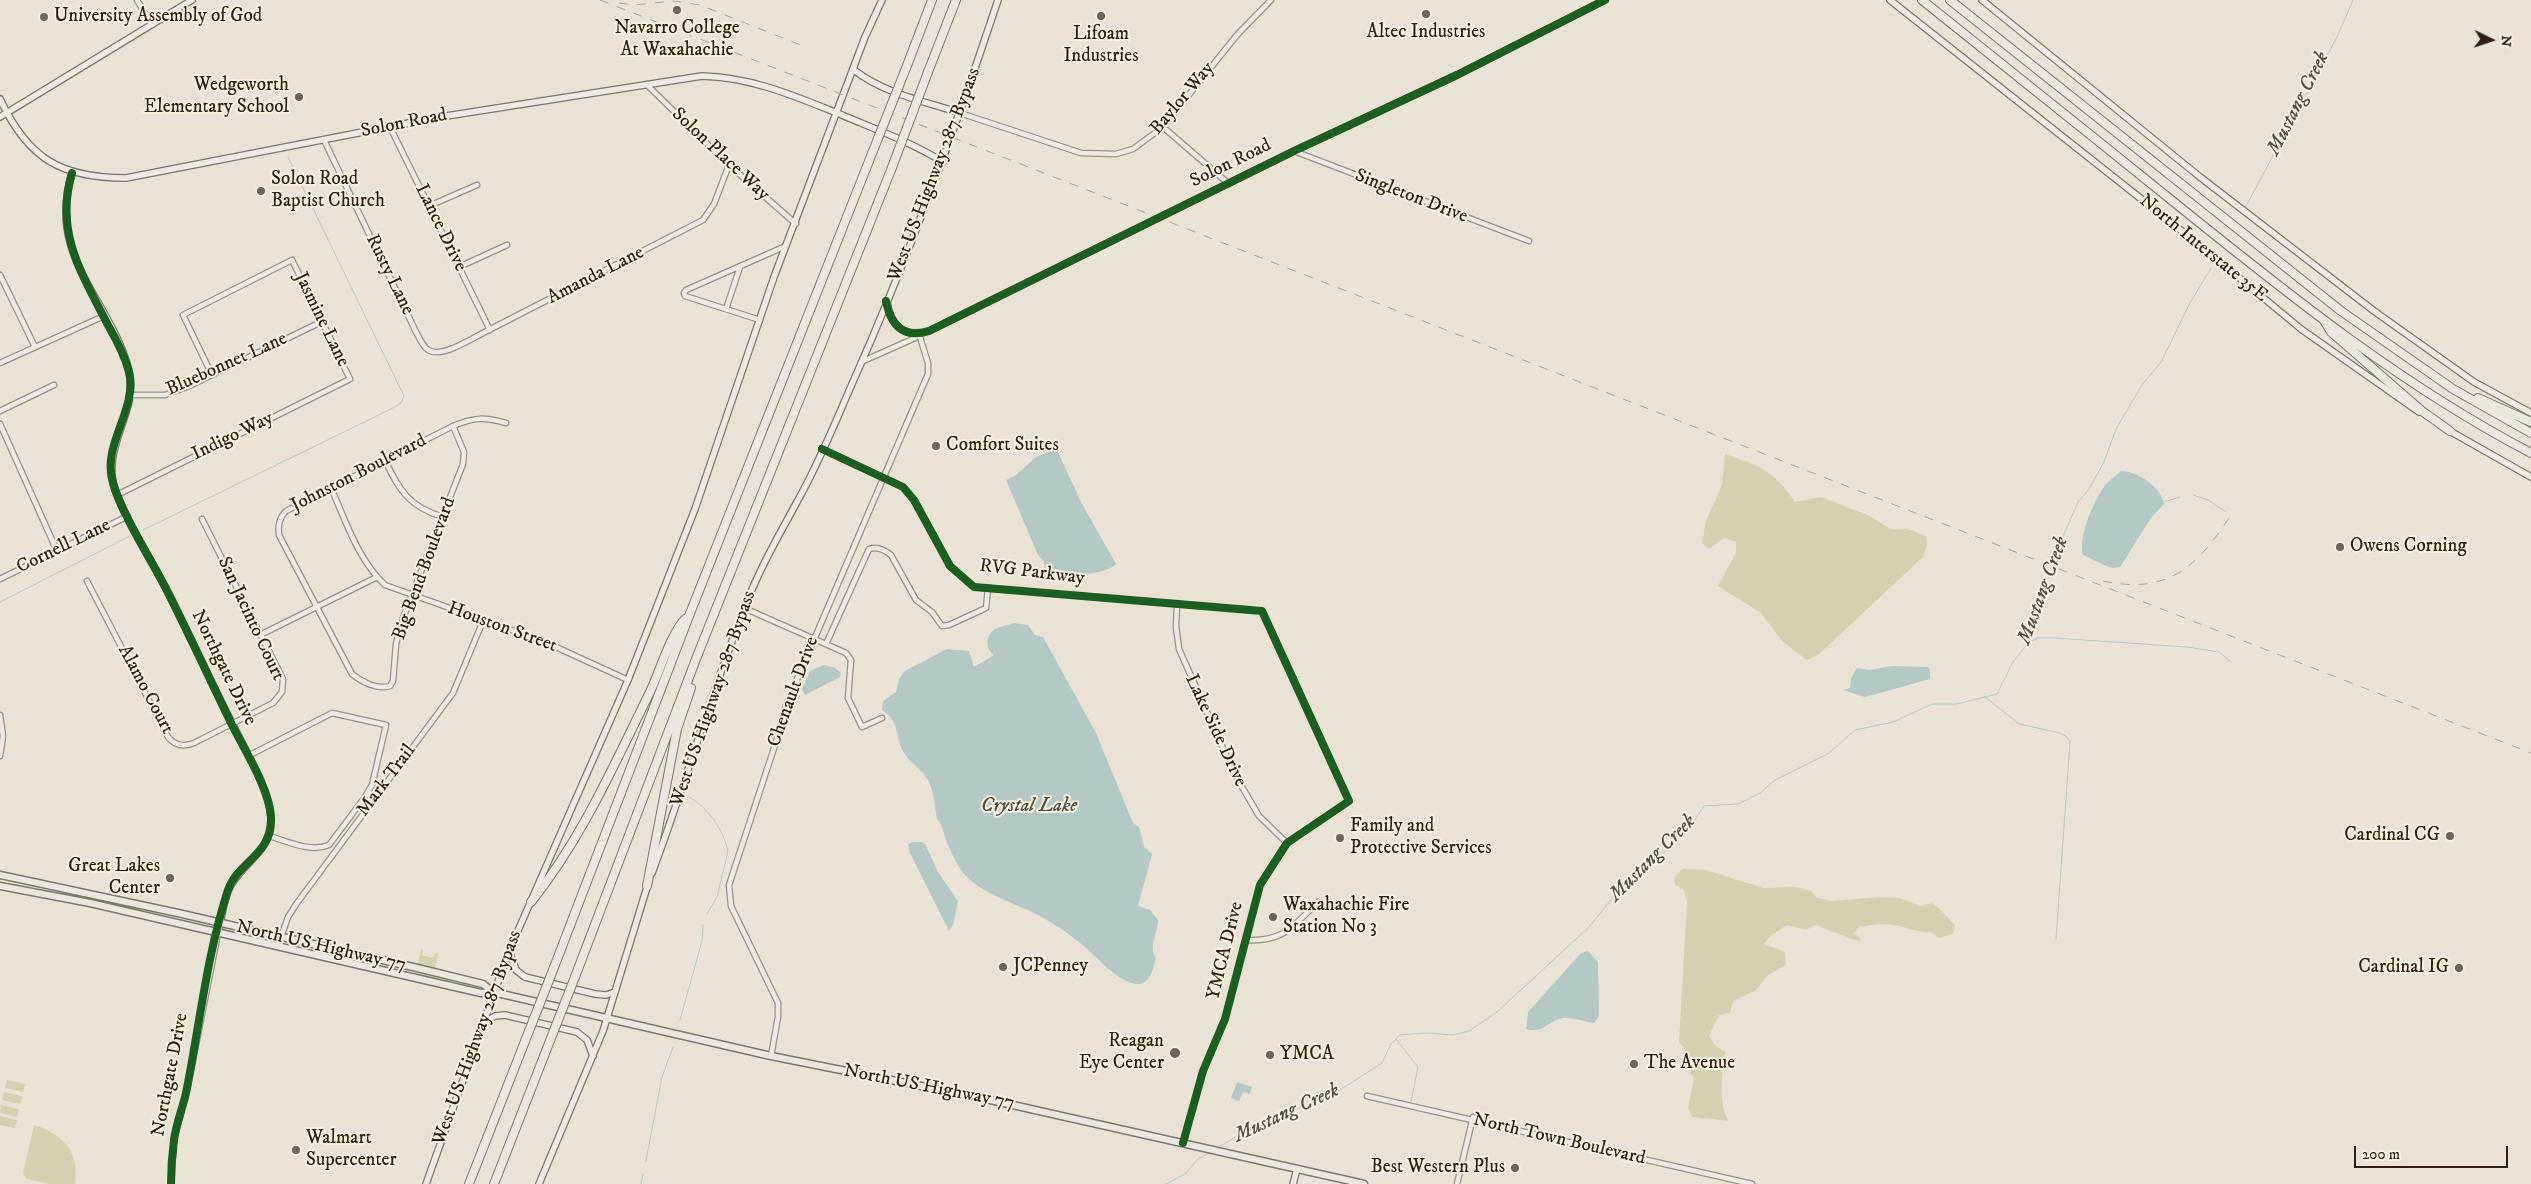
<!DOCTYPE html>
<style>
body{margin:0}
#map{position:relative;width:2531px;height:1184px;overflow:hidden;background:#eae2d4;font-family:"IM FELL DW Pica",serif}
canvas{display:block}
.north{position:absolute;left:2466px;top:15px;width:50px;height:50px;-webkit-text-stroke:4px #f7efde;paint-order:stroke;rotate:94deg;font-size:14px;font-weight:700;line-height:20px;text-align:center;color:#2d2012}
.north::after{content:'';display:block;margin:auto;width:18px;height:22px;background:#2d2012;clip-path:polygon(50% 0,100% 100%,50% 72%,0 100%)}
.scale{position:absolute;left:2354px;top:1146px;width:154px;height:22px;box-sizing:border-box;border:2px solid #2d2012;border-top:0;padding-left:6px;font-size:15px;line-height:18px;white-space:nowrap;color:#2d2012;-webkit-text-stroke:4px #f7efde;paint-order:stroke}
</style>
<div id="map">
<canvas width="2531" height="1184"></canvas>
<div class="north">N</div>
<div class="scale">200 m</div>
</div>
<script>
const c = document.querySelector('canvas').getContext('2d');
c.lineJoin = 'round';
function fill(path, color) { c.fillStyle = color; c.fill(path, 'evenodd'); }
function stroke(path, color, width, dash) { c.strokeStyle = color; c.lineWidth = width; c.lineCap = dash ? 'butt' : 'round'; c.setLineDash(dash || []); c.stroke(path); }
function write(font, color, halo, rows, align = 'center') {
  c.font = font + ' "IM FELL DW Pica",serif'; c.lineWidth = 4; c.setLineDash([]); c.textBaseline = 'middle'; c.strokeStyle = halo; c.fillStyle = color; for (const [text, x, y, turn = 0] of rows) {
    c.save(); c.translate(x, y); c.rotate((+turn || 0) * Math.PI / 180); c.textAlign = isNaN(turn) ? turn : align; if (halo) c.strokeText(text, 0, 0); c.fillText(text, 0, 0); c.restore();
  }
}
fill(new Path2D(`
 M1725,454C1760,466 1773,470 1795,502L1821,497L1870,516L1890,529H1908L1926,536L1927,545L1923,557L1818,655L1807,660L1783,642L1761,613L1718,586L1736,553V542L1724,538L1709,549L1702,543L1706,521L1722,485Z
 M1682,869L1706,870L1763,888L1797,887L1811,891L1817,898L1832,901L1879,897L1899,898L1920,906L1932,903C1941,909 1946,917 1955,925L1953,934L1939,938L1931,932C1914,933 1907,926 1892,925C1881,923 1869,926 1859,927L1854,933L1860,938V942L1815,925L1806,930L1787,925L1770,936L1764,944L1785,952L1786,965L1767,976L1756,990L1733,1001L1730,1013L1719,1015L1709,1036L1715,1045L1725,1052C1722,1070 1718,1107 1729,1121L1692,1117L1688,1108L1694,1078C1683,1065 1690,1053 1679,1042L1687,903L1684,890L1675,885L1674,878Z
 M421,949L423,950L422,955L433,958L435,953L438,954L435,968L431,970L421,968L418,964Z
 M7,1080L25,1084L23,1092L5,1088Z
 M4,1092L22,1096L20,1104L2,1100Z
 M1,1105L19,1109L17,1117L0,1113Z
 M0,1116L17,1120L15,1128L0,1125Z
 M34,1125C63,1134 80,1152 75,1184H50L27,1179L23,1173Z`), '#d3d1b0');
fill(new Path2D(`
 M1058,442L1057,450L1081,502L1116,564C1105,576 1059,577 1045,570L1044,562L1038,555L1006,480L1016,475L1036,457L1050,451Z
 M2121,471C2138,471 2162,488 2164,504L2151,518L2120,567L2111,568L2083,555C2077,539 2096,494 2108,482C2112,478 2117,475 2121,471Z
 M1014,623L1028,625L1035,635L1043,637L1096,733L1133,823L1139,827L1144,847L1152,854L1138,906L1150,910L1158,920C1158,933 1148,946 1156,958C1153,967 1151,984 1138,984C1117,983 1095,954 1079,942C1066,931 1049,921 1034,913C1012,902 984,894 967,877C957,867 951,852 946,840C943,832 943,825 937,819C935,807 934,793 929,782C923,770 911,764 904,753C894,736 901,722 882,710L883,701L896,692L899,679L905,671L947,649L969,651L974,667L994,655C984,648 986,633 997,628C1003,626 1009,625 1014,623Z
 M824,665L835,668L841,673L840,677L805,695L802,689L810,671Z
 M1892,666L1928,667L1930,670V679L1865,697L1843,690L1850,688L1851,678L1857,668L1869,670Z
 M913,842H922L925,844L938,872L958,901L953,925L949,931L910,853L908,844Z
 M1588,951L1598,962L1599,1016L1594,1023C1585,1022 1571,1017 1563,1018C1549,1020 1544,1034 1526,1029L1528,1012L1581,953Z
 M1237,1082L1252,1087L1250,1094L1243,1092L1239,1101L1231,1098Z`), '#b4c9c5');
stroke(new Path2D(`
 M2245,208L2337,37L2353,0
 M2193,495L2208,500L2226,512
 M2164,502L2180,497
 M143,530L391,409L401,403L404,396L288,157
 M0,602L130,536
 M2029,642L2038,638H2055L2187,647L2219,652L2231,662
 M1984,696L2019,724L2060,733L2066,736L2070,742L2056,939
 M689,797C708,807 723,830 728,851L717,897L707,914
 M680,1020L702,941L703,925
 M1396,1039L1418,1067L1411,1102
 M1217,1148C1238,1136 1258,1122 1282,1113C1297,1107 1315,1106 1329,1097L1382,1063L1391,1044L1400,1035L1427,1033L1453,1035L1469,1031L1497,1012L1589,927L1614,896L1640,876L1689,828L1704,806L1738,804L1760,793L1775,780L1829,753L1855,730L1893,722L1932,704H1957L1997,694L2013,662L2028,643L2029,624L2036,602L2046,580L2055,572L2064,534L2078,502L2089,489L2104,462L2116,429L2142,385L2161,362L2191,301L2211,268
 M646,1161L662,1077L673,1047
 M641,1184L643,1174
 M1166,1184L1185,1174L1198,1159L1209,1153`), '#b4c9c5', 1);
const street = new Path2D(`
 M137,0L152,25
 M647,85L729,165L796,224
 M960,113L1081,153L1116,154L1133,149L1163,127L1237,35L1271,0
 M390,127L490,330
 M1163,127L1229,184
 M324,140L416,332C419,337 422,345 427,349C439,360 471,339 483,333L703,220L714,204L729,165
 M1294,151L1529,241
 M429,206L477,185
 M459,267L507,245
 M0,275L35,347
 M726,309L740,267
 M760,320L685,296L684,293L686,290L786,246
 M0,363L104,316
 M131,395H165L189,386L321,322
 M0,411L54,385
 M0,424L57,551
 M453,426L464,452L463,464L403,618L396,644L393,681L390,686C377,690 362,682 352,674L279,535C278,525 279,518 286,511L453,426C475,417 484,417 506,423
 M822,449L903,487L914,500L950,566L974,587L1262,611L1349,801L1287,843L1260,885L1225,1019L1203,1071L1183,1143
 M385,460C399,491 410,507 443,517
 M331,488C346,521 358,560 385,585L545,642L628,680
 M117,495L350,379L292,260L183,315L212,375
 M0,579L128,516
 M87,581L168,737C175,746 184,747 194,743L273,703L282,692L283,679L202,519
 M1177,604L1176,626L1179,649L1234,773L1259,816L1287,843
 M744,608L846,653L851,660L848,698L862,727L882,718
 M260,635L377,577
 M826,644L869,549C877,546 885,550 891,555L916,600L932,612L942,626L949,625L986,608L988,588
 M0,715L3,736L0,756
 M248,756L332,713L386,725L372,785L365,797L329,845C310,853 287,841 269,836
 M281,937L288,917L297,903L453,693L483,621
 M1246,940C1284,942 1292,927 1318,902
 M771,1056L778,1017V1003L731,906L729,885L776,742L786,705L928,374V363L919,334L915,338L861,362
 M1367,1096L1752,1184
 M171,1184L174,1139L187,1090L218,933
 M1457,1184L1473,1117`);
const secondary = new Path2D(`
 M1890,0L2207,251L2301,329L2419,412
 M1982,0L2200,177L2374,311L2474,382L2531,413
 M854,70C885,94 924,101 960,113
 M0,99C28,159 61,178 126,178L440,117L702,76C752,77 797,97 842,115C877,130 911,142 943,162
 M0,117L192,0
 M72,173C46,259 111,299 129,371C139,414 99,447 116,493C128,525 152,561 168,592C191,637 211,683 234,727C246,752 271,792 271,819C271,851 245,861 231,885C223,898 222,918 218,933
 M887,303C891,327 905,338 929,331L1294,151L1457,75L1605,0
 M2448,430L2531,477
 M652,873C687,780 713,684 751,592C764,560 782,530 798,500C819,463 835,423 852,384C908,259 955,130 998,0
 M509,951L516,970L525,977L595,994L606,995L615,992
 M486,1022L495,1016L505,1015L577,1032L587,1040L593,1056
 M426,1184L509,951L628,680L695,509L774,277L865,37L882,0
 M539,1184L603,1031L648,884
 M1293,1184L1297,1169`);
const primary = new Path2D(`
 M0,875L178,913L413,967L483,984L493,992
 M0,886L90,903L481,993L493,992L771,1056L986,1099L1364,1184`);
const highway = new Path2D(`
 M1922,0C2007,68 2091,135 2175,203C2289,295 2401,385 2531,453
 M1950,0L2341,311L2453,389L2531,433
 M908,63L932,0
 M928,72L956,0
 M2325,322L2331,332L2422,411L2450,431
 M2478,398L2531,422
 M647,886L677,729L691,688
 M531,902C581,840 614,765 649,694C660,672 669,637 685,619
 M553,970L689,616L869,161
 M575,977L696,659L891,170
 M469,1184L529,1031
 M494,1184L551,1038`);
stroke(street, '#989288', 7);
stroke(secondary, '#7d776e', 8);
stroke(primary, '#7d776e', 9);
stroke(highway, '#7d776e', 10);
stroke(street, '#eeeae3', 4.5);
stroke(secondary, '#eeeae3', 5.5);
stroke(primary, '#ebe7df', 6);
stroke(highway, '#ebe7df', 8);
stroke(new Path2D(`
 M600,0L2531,753
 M619,3L634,5L674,1L700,5L803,46
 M2103,581C2168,595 2197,567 2231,515`), '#a9a59e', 1, [9, 9]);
const highwayBridge = new Path2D(`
 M869,161L908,63
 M891,170L928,72
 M529,1031L553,970
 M551,1038L575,977`);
stroke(highwayBridge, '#7d776e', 10, []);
stroke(highwayBridge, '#ebe7df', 8);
stroke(new Path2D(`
 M72,173C54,233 83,276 109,327C117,341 125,356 129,372C138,410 101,444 113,483C124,518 147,552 164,585C188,632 210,680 233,727C246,752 269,789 271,817C273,855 238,861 228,890C207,954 200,1022 187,1088C184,1105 176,1123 174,1140C172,1155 171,1170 171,1184
 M886,301C891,326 904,339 929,331L1294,151L1457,75L1605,0
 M822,449L903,487L914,500L950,566L974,587L1262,611L1349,801L1287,843L1260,885L1225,1019L1203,1071L1183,1143`), '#1b5e20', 8);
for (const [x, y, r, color] of [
 [677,10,5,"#6f6456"],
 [1426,14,5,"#6f6456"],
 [1101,16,5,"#6f6456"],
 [44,17,5,"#6f6456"],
 [299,97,5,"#6f6456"],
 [261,191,5,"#6f6456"],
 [936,446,5,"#6f6456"],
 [2340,547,5,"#6f6456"],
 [2450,836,5,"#6f6456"],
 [1340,838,5,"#6f6456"],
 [170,878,5,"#6f6456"],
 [1273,917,5,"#6f6456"],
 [1003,967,5,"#6f6456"],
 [2459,968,5,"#6f6456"],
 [1175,1053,6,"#6f6456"],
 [1270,1055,5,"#6f6456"],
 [1634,1064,5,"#6f6456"],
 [296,1150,5,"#6f6456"],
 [1515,1168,5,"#6f6456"]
]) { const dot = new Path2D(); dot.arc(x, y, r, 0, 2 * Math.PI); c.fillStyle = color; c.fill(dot); stroke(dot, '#f7efde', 2); }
write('19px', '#2d2012', '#f7efde', [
 ["University Assembly of God",54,17],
 ["Navarro College",677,29,"center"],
 ["At Waxahachie",677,51,"center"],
 ["Altec Industries",1426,33,"center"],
 ["Lifoam",1101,35,"center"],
 ["Industries",1101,57,"center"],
 ["Wedgeworth",289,86,"right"],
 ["Elementary School",289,108,"right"],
 ["Solon Road",271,180],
 ["Baptist Church",271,202],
 ["Comfort Suites",946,446],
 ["Owens Corning",2350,547],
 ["Family and",1350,827],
 ["Protective Services",1350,849],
 ["Cardinal CG",2440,836,"right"],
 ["Great Lakes",160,867,"right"],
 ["Center",160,889,"right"],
 ["Waxahachie Fire",1283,906],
 ["Station No 3",1283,928],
 ["JCPenney",1013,967],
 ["Cardinal IG",2449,968,"right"],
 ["Reagan",1164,1042,"right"],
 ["Eye Center",1164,1064,"right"],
 ["YMCA",1280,1055],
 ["The Avenue",1644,1064],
 ["Walmart",306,1139],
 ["Supercenter",306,1161],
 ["Best Western Plus",1505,1168,"right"]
], 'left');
write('19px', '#2d2012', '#f7efde', [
 ["Baylor Way",1183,99,-50],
 ["Solon Road",404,124,-11],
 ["Solon Place Way",720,155,43],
 ["Solon Road",1231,164,-26],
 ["West US Highway 287 Bypass",935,175,-69],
 ["Singleton Drive",1411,197,21],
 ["Lance Drive",440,228,64],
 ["North Interstate 35E",2203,249,39],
 ["Rusty Lane",389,275,64],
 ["Amanda Lane",596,276,-27],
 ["Jasmine Lane",321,320,64],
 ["Bluebonnet Lane",227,365,-24],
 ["Indigo Way",233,437,-26],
 ["Johnston Boulevard",359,474,-27],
 ["Cornell Lane",64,547,-26],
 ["Big Bend Boulevard",425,569,-70],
 ["RVG Parkway",1032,573,7],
 ["San Jacinto Court",250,619,65],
 ["Houston Street",502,628,20],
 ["Northgate Drive",223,668,64],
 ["Alamo Court",145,690,62],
 ["Chenault Drive",794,692,-70],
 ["West US Highway 287 Bypass",714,699,-71],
 ["Lake Side Drive",1215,731,65],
 ["Mark Trail",387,781,-53],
 ["North US Highway 77",321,947,13],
 ["YMCA Drive",1226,951,-76],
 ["West US Highway 287 Bypass",478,1038,-70],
 ["Northgate Drive",171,1075,-79],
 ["North US Highway 77",929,1088,11],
 ["North Town Boulevard",1559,1140,13]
]);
write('italic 20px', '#4f4f46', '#f7efde', [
 ["Mustang Creek",2299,104,-63],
 ["Mustang Creek",2044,591,-70],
 ["Crystal Lake",1029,807],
 ["Mustang Creek",1653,859,-45],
 ["Mustang Creek",1287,1114,-25]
]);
</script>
